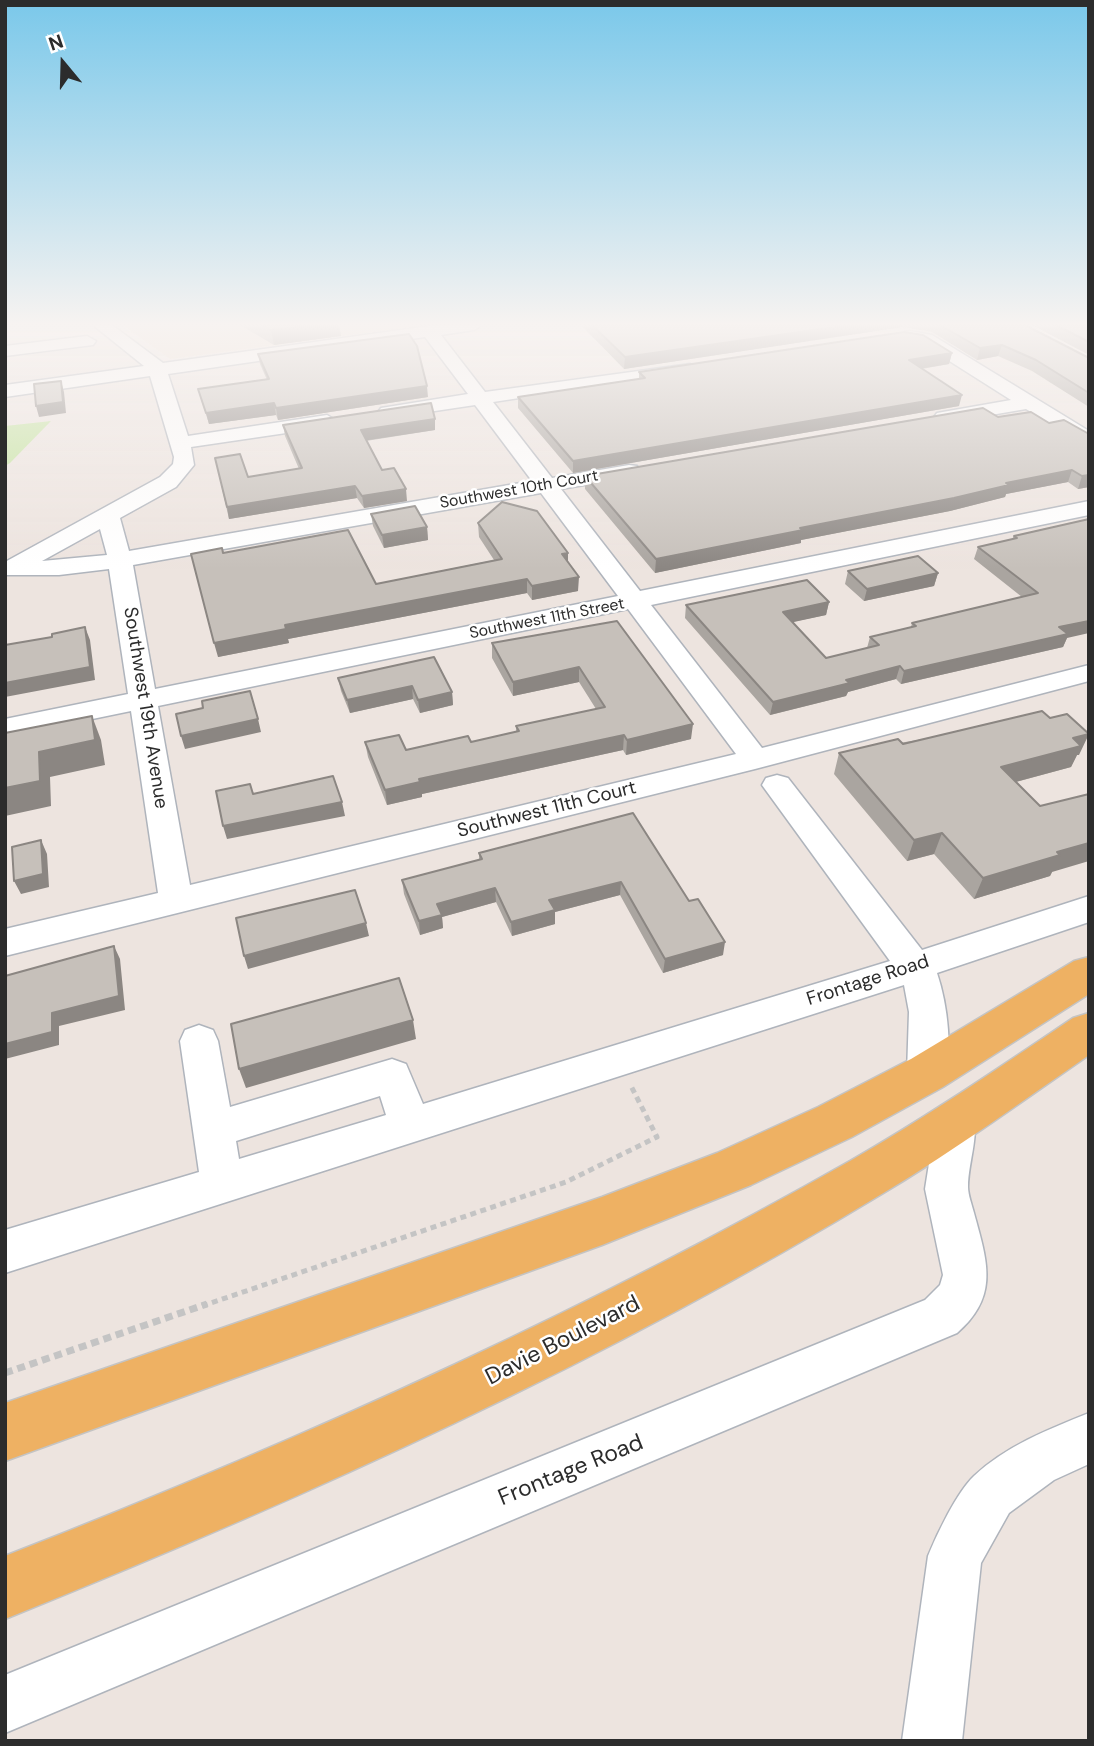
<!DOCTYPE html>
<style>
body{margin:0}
#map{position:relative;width:1094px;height:1746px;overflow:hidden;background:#ede4df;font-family:"DM Sans",sans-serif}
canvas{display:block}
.frame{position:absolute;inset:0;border:7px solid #2c2c2c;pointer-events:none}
.north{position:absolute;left:28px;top:28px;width:70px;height:70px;-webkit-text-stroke:5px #fff;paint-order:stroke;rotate:341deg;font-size:19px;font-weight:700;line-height:28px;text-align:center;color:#2c2c2c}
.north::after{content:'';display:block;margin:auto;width:24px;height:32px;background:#2c2c2c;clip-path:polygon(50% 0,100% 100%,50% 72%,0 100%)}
</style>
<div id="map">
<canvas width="1094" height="1746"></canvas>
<div class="frame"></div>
<div class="north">N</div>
</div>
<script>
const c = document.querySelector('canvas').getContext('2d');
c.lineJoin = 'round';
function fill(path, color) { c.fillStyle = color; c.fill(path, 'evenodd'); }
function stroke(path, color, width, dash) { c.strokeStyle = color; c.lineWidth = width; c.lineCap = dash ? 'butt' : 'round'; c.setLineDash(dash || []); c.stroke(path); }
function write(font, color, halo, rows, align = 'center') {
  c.font = font + ' "DM Sans",sans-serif'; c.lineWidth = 5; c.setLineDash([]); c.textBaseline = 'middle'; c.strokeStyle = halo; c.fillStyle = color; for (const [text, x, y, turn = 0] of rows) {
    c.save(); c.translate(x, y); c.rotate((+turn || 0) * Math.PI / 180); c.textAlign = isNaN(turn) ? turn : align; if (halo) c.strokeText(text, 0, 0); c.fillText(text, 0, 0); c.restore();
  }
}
fill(new Path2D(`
 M122,325H427L170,359Z`), '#eedecf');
fill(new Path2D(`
 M51,421L10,463L5,466V426Z`), '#c3e39d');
const minor = new Path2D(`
 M93,325H112L163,363L429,326L482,325L474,330L441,335L485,392L690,364L693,368L684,373L493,402L552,478L629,465L637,466L640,471L637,476L561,489L640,591L1089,501V515L651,605L762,748L1089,665V681L755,769L5,956V929L158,893L131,711L5,737V719L128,694L109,569L59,575H5V562L160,477L173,464L174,457L150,376L5,397V385L144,366ZM425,337L468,394L381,408L378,412L381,416L388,418L475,405L532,481L129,551L120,518L176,487L194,465L191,447L327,427L337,421L327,415L188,436L168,374ZM541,493L618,596L155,689L133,565ZM100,529L107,555L42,561ZM628,609L736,754L190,885L158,706Z
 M910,331L932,335L1089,431V446L1026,409L944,423L937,421L934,417L937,413L1011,400L921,343L904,340L901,336L904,332Z
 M87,336L96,341L93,345L5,356V346Z
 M777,775L788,778L922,950L1089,896V922L937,973C947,1003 955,1056 941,1085L927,1090L913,1085L907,1073L909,1012L904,985L5,1273V1230L199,1172L180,1041L185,1030L199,1025L213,1030L218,1041L230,1107L392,1059L406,1064L423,1104L890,961L762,785L766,778ZM380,1096L386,1115L239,1159L236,1141Z
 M956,1101L970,1106C982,1131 968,1160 968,1187C968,1195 972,1205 974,1213C987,1261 1000,1296 957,1333L5,1733V1675L925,1300L940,1285L943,1275L925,1189L936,1119L942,1106Z
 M1089,1413V1464L1054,1480L1009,1513L981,1563L962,1741H902L928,1556C937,1534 957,1492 974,1476C1006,1446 1049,1429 1089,1413Z`);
const major = new Path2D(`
 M1089,957V994L943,1087L852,1137L751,1185L602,1245L5,1461V1403L602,1197L717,1153L818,1107L911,1059L1074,961Z
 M1089,1013V1055C1021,1102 955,1150 885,1192C605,1362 308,1497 5,1619V1556C295,1443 579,1315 850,1161C927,1117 1000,1067 1073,1018Z`);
stroke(minor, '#afb4bc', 3);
stroke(major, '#c4c4c4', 3);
stroke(new Path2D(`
 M202,1306L566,1182L657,1137L631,1086`), '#c4c4c4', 5, [6, 4.5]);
stroke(new Path2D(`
 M5,1373L207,1304`), '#c4c4c4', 7, [8, 5]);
fill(minor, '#fff');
fill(major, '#eeb163');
fill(new Path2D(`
 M240,325H339L341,336L274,345Z
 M581,325H1025L1089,358V407L1032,371L998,356L977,360L932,332L902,327L624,369Z
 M1032,325H1089V355Z
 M952,353L949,364L922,369L959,406L573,473L518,408V397L639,379V372Z
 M258,354L428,397L278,420L276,415L209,424L198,389L267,380L260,364Z
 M998,417L1049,423L1089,487L1078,489L1068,482L1006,494L1005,497L950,511L801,540V543L655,573L585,489V476Z
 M435,419V430L366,441L382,470L407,501L364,508L357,498L229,519L215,458L248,477L299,469L285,436L283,425Z
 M371,514L427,527L428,540L384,548L373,526Z
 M1089,519L1067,638L1063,647L901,684L896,679L848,692L846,696L770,715L685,618L686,605L829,602L826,615L792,622L826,658L867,648L870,637L911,627L912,623L1022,597L974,559L978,547L1012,539L1014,536Z
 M478,523L568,553V562L578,591L532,600L527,593L288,639L289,643L218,657L223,553L376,584L494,560L479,537Z
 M848,571L938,573L934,586L864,601L845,584Z
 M617,621L691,739L626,755L623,750L422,794V797L387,805L368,757L365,742L406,750L471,742L516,732V726L596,709L579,682L513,696L492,658V643Z
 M338,678L452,692L453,705L420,713L413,699L350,713L341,691Z
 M1050,718L1079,755H1077L1071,767L1016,782L1052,872L1050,876L974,899L934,854L907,861L834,774L839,753Z
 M633,813L723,955L663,973L620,895L555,912V924L512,936L496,902L442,917L443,928L420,935L404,894L402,880L479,860V853Z`), '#aaa5a0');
fill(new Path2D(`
 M314,325H339L341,336L274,345L271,330Z
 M849,325H902V327L624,369L625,357Z
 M1002,345L998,356L977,360L980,348Z
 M952,353L949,364L906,371L909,360Z
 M61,381L64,392L66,413L39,417L36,406Z
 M427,386L428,397L278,420L276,408Z
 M962,395L959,406L573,473V461Z
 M274,403L276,415L209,424L206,413Z
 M435,419V430L362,441L361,430Z
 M1072,470L1068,482L1006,494L1005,497L950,511L801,540V543L655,573L656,559L1006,483Z
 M1089,475V487L1078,489L1082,476Z
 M355,486L357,498L229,519L227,507Z
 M406,489L407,501L364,508L362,496Z
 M427,527L428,540L384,548L382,535Z
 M568,553V567L562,554Z
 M938,573L934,586L864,601L867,589Z
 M579,577L578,591L532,600V586Z
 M527,579V593L288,639L289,643L218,657L214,643L285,625Z
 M829,602L826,615L780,625L783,612Z
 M1089,621V633L1067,638L1063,647L901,684L904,671L1059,627Z
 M85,627L90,640L95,680L5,697V683Z
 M900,666L896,679L848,692L846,696L770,715L773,702L846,680Z
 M579,667V682L513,696V682Z
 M412,686L413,699L350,713L347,700Z
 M452,692L453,705L420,713L418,700Z
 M92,716L101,740L105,765L50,777L51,806L5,816V788L39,752Z
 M258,719L261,732L185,749L181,736Z
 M693,724L691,739L626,755L627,740Z
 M1089,734L1079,755H1077L1071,767L993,788L1001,767L1073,738Z
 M624,735L623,750L422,794V797L387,805L385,790L419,779Z
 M342,802L345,816L227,839L223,826Z
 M942,833L934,854L907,861L914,840Z
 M41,840L47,854L49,887L21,894L14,881Z
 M1089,843V861L1052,872L1050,876L974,899L983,878L1057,852Z
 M621,882L620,895L555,912V924L512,936L511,922L549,900Z
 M495,888L496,902L442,917L443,928L420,935L419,921L437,904Z
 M366,923L369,936L248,969L244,956Z
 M725,942L723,955L663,973L665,959Z
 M114,946L120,959L125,1010L59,1026V1045L5,1059V1044L52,1013Z
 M413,1020L416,1039L246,1088L239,1069Z`), '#8b8682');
const building = new Path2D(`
 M262,325H314L271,330Z
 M592,325H849L625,357Z
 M940,325H1025L1089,358V393L1036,360L1002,345L980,348Z
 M1056,325H1089V342Z
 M904,332L923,335L952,353L909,360L962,395L573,461L518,397L645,378L639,372Z
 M409,334L417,346L427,386L276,408L274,403L206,413L198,389L269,379L258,354Z
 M61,381L63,402L36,406L34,384Z
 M431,403L435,419L361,430L382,470L394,468L406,489L362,496L355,486L227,507L215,458L240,454L248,477L302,468L283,425Z
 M983,408L998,417L1031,412L1049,423L1064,420L1089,434V475L1082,476L1072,470L1006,483L1009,485L954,498L800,528L803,530L656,559L585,476Z
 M502,502L537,511L568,553L562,554L579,577L532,586L527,579L285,625L286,629L214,643L191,554L222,548L223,553L348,530L376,584L502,559L478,523Z
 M415,506L427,527L382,535L371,514Z
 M1089,519V621L1059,627L1068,634L904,671L900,666L846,680L850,683L773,702L686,605L807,580L829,602L783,612L826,658L879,645L870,637L916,626L912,623L1038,593L978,547L1017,538L1014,536Z
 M918,556L938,573L867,589L848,571Z
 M617,621L693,724L627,740L624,735L419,779L420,782L385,790L365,742L399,735L406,750L468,736L471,742L519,731L516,726L605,707L579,667L513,682L492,643Z
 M85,627L90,667L5,683V645L52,637V634Z
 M434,657L452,692L418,700L412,686L347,700L338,678Z
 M250,691L258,719L181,736L176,714L203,708L202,701Z
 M1042,711L1050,718L1067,714L1089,734L1073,738L1081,746L1001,767L1040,806L1089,794V843L1057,852L1060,855L983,878L942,833L914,840L839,753L898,739L903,744Z
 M92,716L95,740L39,752L40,781L5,788V733Z
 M333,776L342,802L223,826L216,791L250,784L253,794Z
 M633,813L689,901L698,899L725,942L665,959L621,882L549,900L555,910L511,922L495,888L437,904L442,915L419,921L402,880L482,859L479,853Z
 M41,840L43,874L14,881L12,847Z
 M355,890L366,923L244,956L236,918Z
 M114,946L119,996L52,1013V1032L5,1044V976Z
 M399,978L413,1020L239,1069L231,1024Z`);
fill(building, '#c6c0ba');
stroke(building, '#8b8682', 2);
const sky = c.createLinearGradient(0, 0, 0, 569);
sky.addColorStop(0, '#7ac8ea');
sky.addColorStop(0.57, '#f7f3f1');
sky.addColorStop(1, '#f7f3f100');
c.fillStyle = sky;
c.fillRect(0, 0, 1094, 569);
write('16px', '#2c2c2c', '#fff', [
 ["Southwest 10th Court",519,490,-10],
 ["Southwest 11th Street",547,619,-11]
]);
write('19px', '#2c2c2c', '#fff', [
 ["Southwest 19th Avenue",145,708,81],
 ["Southwest 11th Court",547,810,-14],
 ["Frontage Road",868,981,-18]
]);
write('23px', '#2c2c2c', '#fff', [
 ["Davie Boulevard",563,1341,-27],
 ["Frontage Road",571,1471,-22]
]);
</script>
